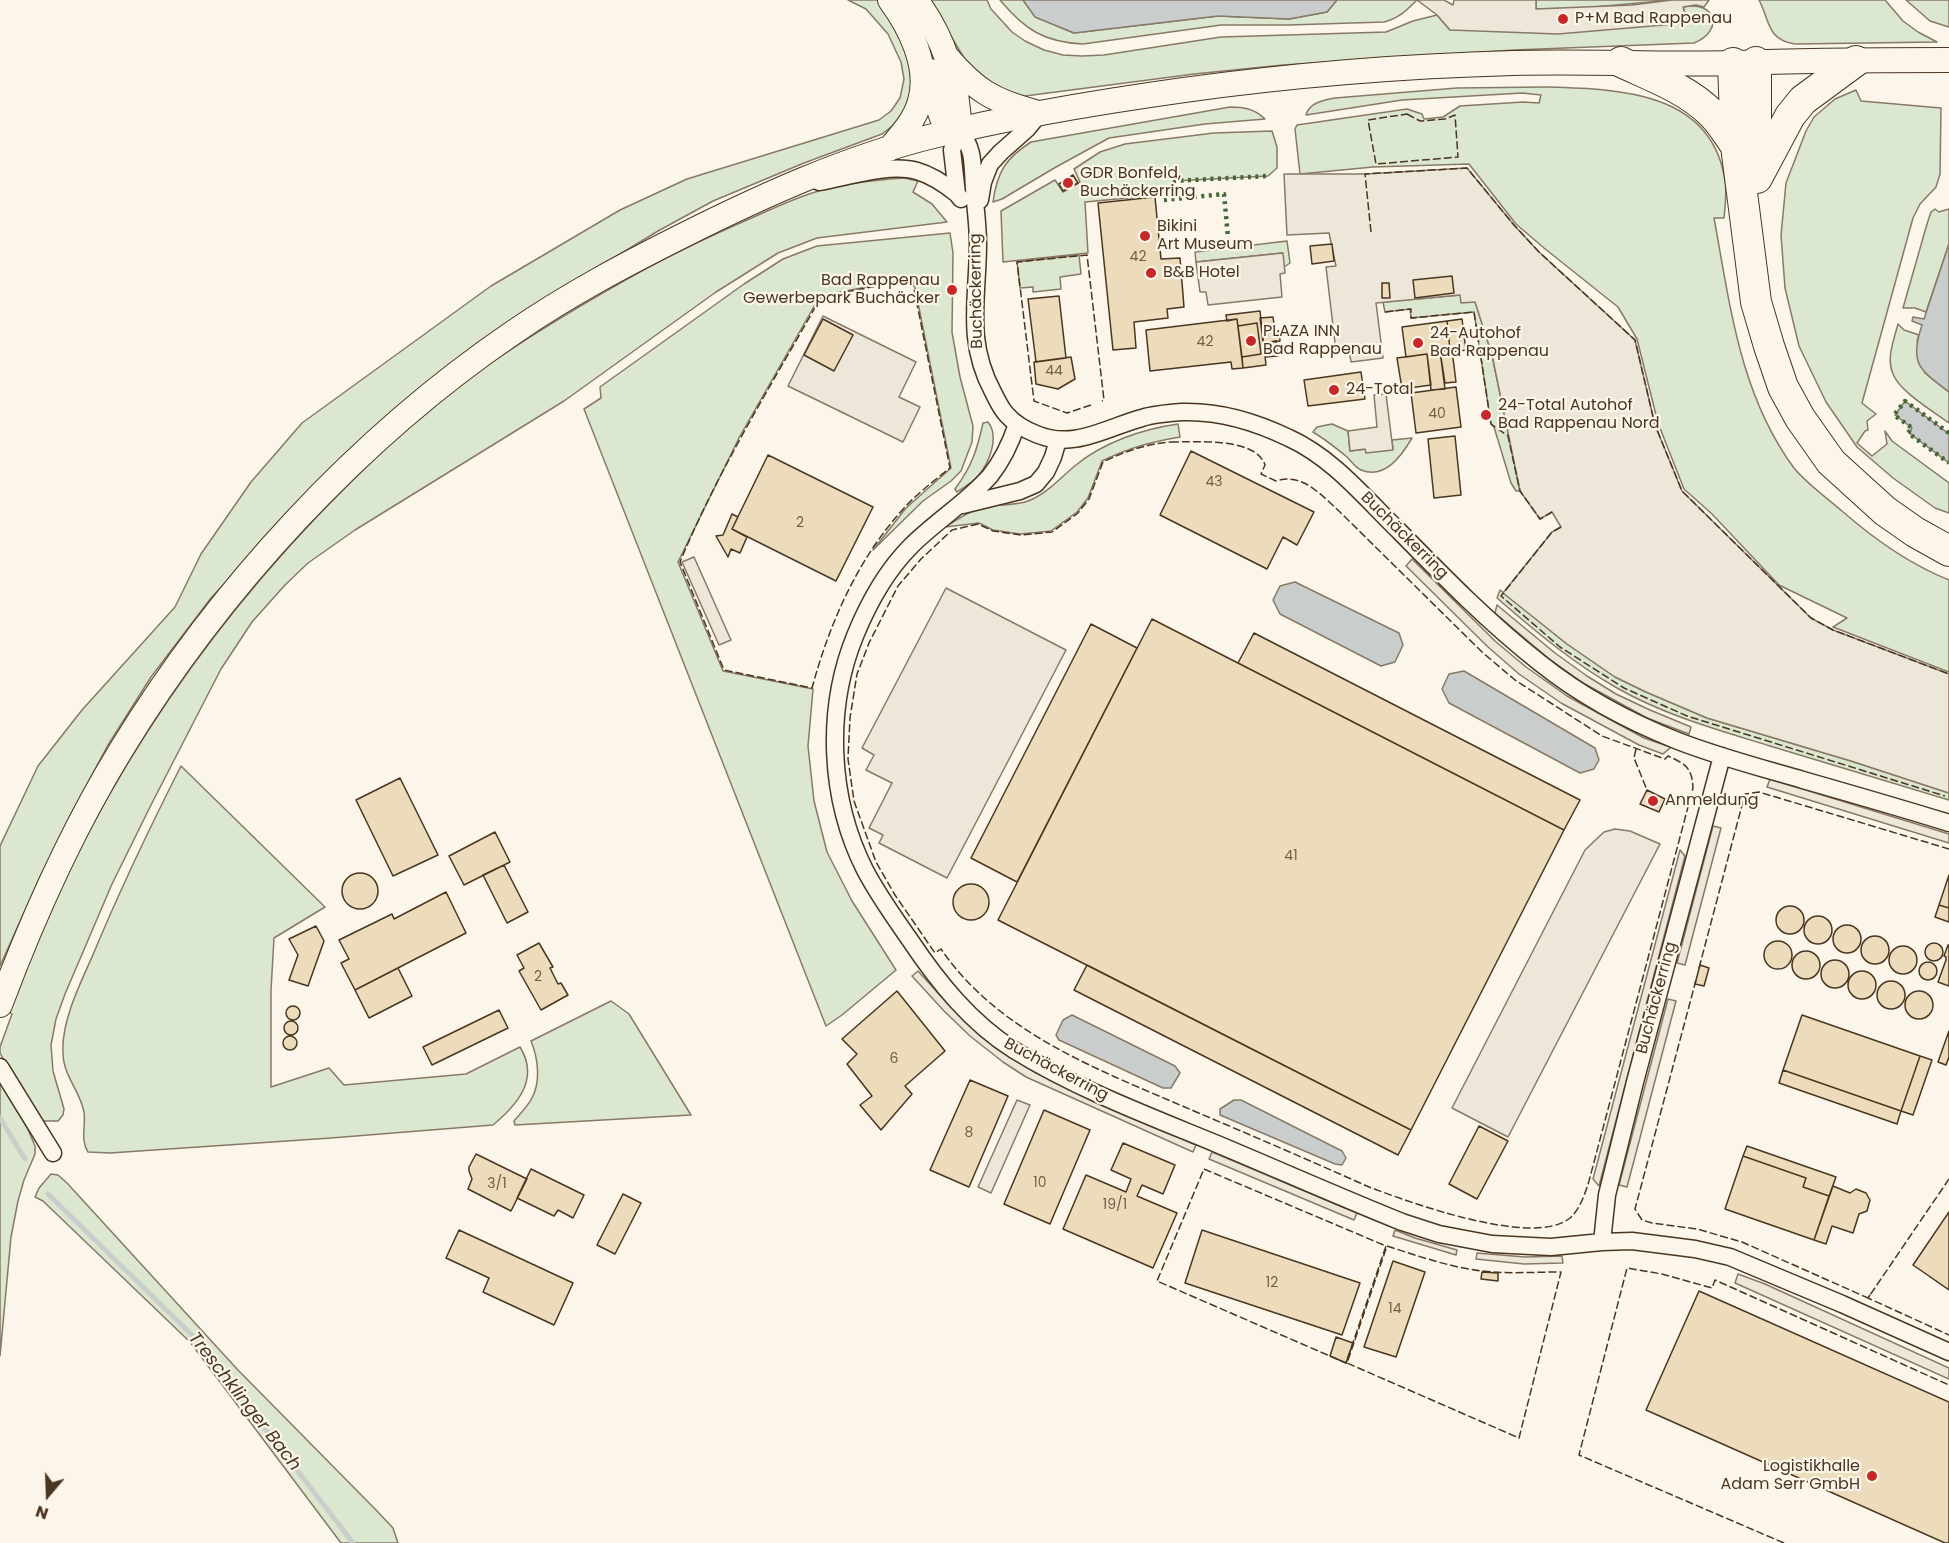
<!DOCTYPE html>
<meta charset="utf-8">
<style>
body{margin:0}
#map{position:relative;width:1949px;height:1543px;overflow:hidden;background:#fbf6e9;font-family:Poppins,sans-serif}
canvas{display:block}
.north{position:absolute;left:18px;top:1465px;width:60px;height:60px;-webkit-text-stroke:4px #fbf6e9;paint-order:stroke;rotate:199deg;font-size:16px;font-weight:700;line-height:24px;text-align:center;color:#4a3520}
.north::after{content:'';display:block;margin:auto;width:21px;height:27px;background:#4a3520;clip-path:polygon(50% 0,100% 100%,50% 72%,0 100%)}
</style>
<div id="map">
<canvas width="1949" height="1543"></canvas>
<div class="north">N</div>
</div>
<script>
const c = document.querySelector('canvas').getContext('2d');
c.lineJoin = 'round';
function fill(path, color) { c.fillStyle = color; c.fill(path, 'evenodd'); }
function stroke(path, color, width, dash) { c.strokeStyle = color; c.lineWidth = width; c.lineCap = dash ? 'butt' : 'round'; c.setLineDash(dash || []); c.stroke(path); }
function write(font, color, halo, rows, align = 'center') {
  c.font = font + ' Poppins,sans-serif'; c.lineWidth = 4.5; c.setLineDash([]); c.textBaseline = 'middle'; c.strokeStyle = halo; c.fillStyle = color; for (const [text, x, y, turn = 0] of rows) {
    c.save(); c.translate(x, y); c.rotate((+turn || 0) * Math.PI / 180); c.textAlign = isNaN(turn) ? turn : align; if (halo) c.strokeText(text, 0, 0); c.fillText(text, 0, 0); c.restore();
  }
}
const green = new Path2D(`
 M848,0H882L891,11L918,80L900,120L882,134L804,163L713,201L658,231L584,276L445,370L351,448L211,598L151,677L108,745L72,812L39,879L0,966V846L38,766L82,710L175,607L201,554L251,482L302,423L491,286L620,210L687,179L879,120L891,111L900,98L904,79L901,62L888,34L866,9Z
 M929,0H987L991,9L1012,32L1025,41L1044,50L1063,55L1082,56L1104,55L1221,37L1386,32L1413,21L1437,15L1450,30L1688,22L1683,7C1717,0 1724,31 1694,43L1514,50L1283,65L1194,74L1025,96L1005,92L972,71Z
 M1000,0H1023L1036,17L1074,33L1218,16L1289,19L1327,12L1337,0H1417C1406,11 1399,18 1384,22L1289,25H1221L1083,44C1044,42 1025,30 1000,0Z
 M1536,0H1672L1583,8L1536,9Z
 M1759,0H1885L1903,21L1918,32L1937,42L1795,44C1767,40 1770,21 1759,0Z
 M1906,0H1949V27L1930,21Z
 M1544,87C1617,89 1712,90 1725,181C1727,193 1725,207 1724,218H1714C1730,305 1740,395 1794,468C1806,483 1827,498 1842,511C1874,539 1909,564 1949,580V672L1833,627L1847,618L1779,585L1712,514L1684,489L1658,423L1637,339L1618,307L1544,248L1516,224L1469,164L1373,167L1300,174L1295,129L1297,125L1407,109L1422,114L1424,119L1443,117L1460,106L1523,102L1539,103L1541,95L1522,93L1402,100L1306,115C1309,103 1323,100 1335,98L1457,88Z
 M1856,90L1861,101L1941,108L1940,174L1936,187L1920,204L1913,218L1862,403L1876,414L1867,421L1868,430L1865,431L1857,443L1872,456L1887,444L1885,431L1892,441L1949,483V513L1935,508L1893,478L1857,447L1826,402L1799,346L1785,288L1781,235L1786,183L1806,131L1814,117L1835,99Z
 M1230,107C1244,107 1255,109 1265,119L1205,124L1109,138L1056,167L1002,199L993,202C997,172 1006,158 1031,142Z
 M1272,131L1277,147V168L1268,176L1174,181L1161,195L1085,202L1088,253L1003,262L1001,211L1055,180L1063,192L1080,182L1074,169L1100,152L1125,144L1214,133Z
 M904,178L918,181L913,192L932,204L947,222L817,238L778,253L716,292L564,401L355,530L308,563L285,585L252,622L221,669L152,803L112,884L65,994L56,1019L51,1045L53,1071L64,1109L63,1115L58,1121H43L30,1105L0,1053V1047L12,1014L9,1012C82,811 194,638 346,487C382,451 420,415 461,384C514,345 572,310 629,278C670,255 712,235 756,216C774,208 791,200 809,194C839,184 873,180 904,178Z
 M1935,209L1939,212L1949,209V244L1926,312L1915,308H1903L1927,224L1931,212Z
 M950,233L953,253L952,332L960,377L973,426L972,442L961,471L951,481L923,501L873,550L906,508L951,468L913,278L820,296L740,436L678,562L723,671L813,689L808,746L814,801L827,852L852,901L896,970L842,1015L826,1026L584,409L601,398L600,387L744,284L783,259L817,246Z
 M1287,241L1290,263L1284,267L1282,253L1196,262L1195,252Z
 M1079,255L1081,274L1060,277L1061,289L1033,292V287L1020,288L1017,262Z
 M1461,295L1475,301L1492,355L1520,491H1516L1511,483L1494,427L1491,424L1474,312L1411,318L1410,309L1385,312L1383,302Z
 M1898,324L1904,330L1919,335L1917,341L1925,373L1949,392V423C1933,411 1900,392 1893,374C1886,359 1894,339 1898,324Z
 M988,422C1000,437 989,464 977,477C972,483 964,487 957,492L955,489C972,466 977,450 983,423Z
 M1178,424L1180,437C1150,442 1129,448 1102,461L1088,498L1077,512L1051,531L1020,534L993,530L979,523L945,527C957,520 972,509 986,506C1000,504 1015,506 1028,501C1047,494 1061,477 1076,465C1104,442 1143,429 1178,424Z
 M1332,424L1348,431L1350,451L1366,449V452L1393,449L1392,440L1412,438C1402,455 1385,480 1361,470C1356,468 1351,461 1347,457C1336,448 1325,439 1313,432L1317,427Z
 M1500,590L1567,644L1615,677L1646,692L1707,718L1851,761L1949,793V800C1889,782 1830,764 1770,746C1718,730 1664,715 1617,688C1573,663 1535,631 1497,598Z
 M181,766L325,907L274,938L271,990V1087L329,1068L344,1085L466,1074L520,1047C540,1079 517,1105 493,1125L331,1138L110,1153L88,1152C80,1140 86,1126 84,1112C80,1091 63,1075 63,1053C61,1022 80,984 92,957C119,892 149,829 181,766Z
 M611,1001L629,1014L691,1115L515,1125L514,1121C520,1114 528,1106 532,1098C541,1081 538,1058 531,1041Z
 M0,1083L27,1127L35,1146V1154L24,1180L18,1201L11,1237L0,1356Z
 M51,1174L58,1175L67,1183L237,1369L377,1511L393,1528L398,1543H341L190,1342L43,1201L35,1197L39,1188Z`);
fill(green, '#dce7d0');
stroke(green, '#887966', 1.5);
const parking = new Path2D(`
 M1417,0H1444L1453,5L1454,0H1536V9L1632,5L1672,0H1709L1704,7L1696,5L1683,7L1688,23L1558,34L1450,30L1437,15Z
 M1467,168L1514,225L1539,252L1635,340L1655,425L1682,491L1811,618L1833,630L1949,674V793L1851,761L1707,718L1646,692L1615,677L1567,644L1503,593L1552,532L1561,527L1552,512L1540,519L1520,491L1492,355L1475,302L1461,303L1460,295L1376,303L1383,358L1351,362L1349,350L1336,351L1326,267L1336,266L1329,233L1287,235L1284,174H1365Z
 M1283,253L1285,273L1280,274L1282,297L1208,305L1206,292H1200L1196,262Z
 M823,316L916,362L899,397L920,407L903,442L788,386Z
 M1386,394L1393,450L1366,453L1365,449L1350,451L1348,431L1377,427L1374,395Z
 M694,557L731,640L719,645L682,562Z
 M1412,559L1495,641L1526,667L1567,696L1644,738L1671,747L1663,754L1639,745L1561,703L1519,674L1488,647L1406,566Z
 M946,588L1066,650L947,878L879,843L883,835L869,828L892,783L866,770L874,755L862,748Z
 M1497,605L1555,653L1587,676L1616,694L1650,710L1691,727L1689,734L1647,718L1583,683L1548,658L1495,613Z
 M1770,779L1949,834V843L1767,787Z
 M1713,826L1721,828L1685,965L1677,963Z
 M1615,829L1630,831L1660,844L1508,1137L1452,1108L1585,850L1604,832Z
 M1680,850L1685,856L1599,1186L1593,1179Z
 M918,971L949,1005L975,1030L1007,1055L1036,1073L1196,1145L1193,1152L1026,1077L1003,1062L970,1036L944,1011L912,976Z
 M1668,999L1676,1001L1627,1187L1619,1185Z
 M1017,1100L1030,1105L991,1193L978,1187Z
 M1212,1152L1357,1213L1354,1220L1209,1159Z
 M1395,1230L1415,1238L1457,1250L1456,1255L1393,1236Z
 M1477,1253L1525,1257L1562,1256L1563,1263L1524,1264L1476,1259Z
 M1738,1274L1765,1284L1949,1368V1379L1735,1283Z`);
fill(parking, '#ede7d9');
stroke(parking, '#887966', 1.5);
const water = new Path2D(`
 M1023,0H1337L1327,12L1289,19L1218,16L1074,33L1035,17Z
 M1949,244V392C1919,369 1909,364 1922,325L1912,321L1913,317L1924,319Z
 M1905,401L1949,434V463L1909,433L1912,428L1895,415Z
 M1295,582L1399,633L1403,645L1395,662L1381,666L1280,614L1273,600L1280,586Z
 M1464,671L1595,748L1599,760L1594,769L1580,773L1449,703L1442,689L1449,674Z
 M1072,1015L1175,1066L1180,1073L1171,1088H1163L1059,1040L1056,1035L1063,1020Z
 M1234,1100H1241L1342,1151L1346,1158L1342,1165L1335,1164L1220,1115V1109Z`);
fill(water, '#c9cecd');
stroke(water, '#887966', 1.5);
stroke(new Path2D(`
 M0,1118L25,1159
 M48,1194L198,1341L353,1543`), '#c9cecd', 5);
const building = new Path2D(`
 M1073,175L1078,183L1063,191L1059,184Z
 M1155,197L1161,259L1180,258L1184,307L1167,309L1168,318L1134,322L1136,348L1113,350L1098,203Z
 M1332,244L1334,261L1312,264L1310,246Z
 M1452,276L1454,293L1415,298L1413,280Z
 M1382,283H1389L1390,298H1382Z
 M1059,296L1066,358L1036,362L1028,299Z
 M1260,311L1266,365L1243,368L1242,357L1261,354L1257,323L1238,326L1237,319L1227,321L1226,315Z
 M1273,317L1275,331L1262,333L1260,318Z
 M823,319L853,335L834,371L804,355Z
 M1237,319L1243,368L1232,369L1231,362L1150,371L1146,330Z
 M1462,319L1466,350L1453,352L1450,350L1447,321Z
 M1447,321L1450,350L1440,351L1445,389L1431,390L1427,354L1406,357L1402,327Z
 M1257,323L1261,354L1242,357L1238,326Z
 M1279,331L1280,341L1263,343L1262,333Z
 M1276,341L1278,356L1265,357L1263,343Z
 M1452,350L1456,382L1445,383L1440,351Z
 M1427,354L1431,385L1402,389L1397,358Z
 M1071,357L1075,379L1058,389L1036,384L1034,362Z
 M1361,372L1365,399L1308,406L1304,380Z
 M1456,387L1461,427L1416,433L1411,393Z
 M1455,436L1461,495L1434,498L1428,439Z
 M1191,451L1314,512L1297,545L1283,537L1267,569L1160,515Z
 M768,455L873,507L836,581L732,529Z
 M732,514L738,517L732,529L747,537L740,553L731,549L728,557L716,536L723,535Z
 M1152,619L1564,830L1411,1130L998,920Z
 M1091,624L1137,648L1017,882L971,858Z
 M1254,633L1580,800L1564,830L1238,663Z
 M400,778L438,855L393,876L356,800Z
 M1647,790L1665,799L1659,812L1640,804Z
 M495,832L510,862L464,885L449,856Z
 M504,865L528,912L507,923L483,875Z
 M342 891a18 18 0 1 1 36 0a18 18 0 1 1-36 0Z
 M1949,875V908L1939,905Z
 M953 902a18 18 0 1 1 36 0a18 18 0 1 1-36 0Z
 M446,892L466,933L355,990L341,963L349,959L339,940L392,914L394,919Z
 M1939,905L1949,908V922L1935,917Z
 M1776 920a14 14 0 1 1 28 0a14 14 0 1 1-28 0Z
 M1804 930a14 14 0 1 1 28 0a14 14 0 1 1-28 0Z
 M1833 939a14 14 0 1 1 28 0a14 14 0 1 1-28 0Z
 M316,926L324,941L308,986L289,980L298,955L289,939Z
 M1861 950a14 14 0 1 1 28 0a14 14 0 1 1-28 0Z
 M1764 955a14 14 0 1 1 28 0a14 14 0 1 1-28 0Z
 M539,943L553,967L550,968L558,984L561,983L568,995L541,1010L519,971L524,968L517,955Z
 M1925 952a9 9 0 1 1 18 0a9 9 0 1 1-18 0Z
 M1948,945H1949V986L1938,982L1946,960V957L1944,956Z
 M1889 960a14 14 0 1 1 28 0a14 14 0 1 1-28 0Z
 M1792 965a14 14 0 1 1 28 0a14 14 0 1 1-28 0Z
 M1821 974a14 14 0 1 1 28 0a14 14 0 1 1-28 0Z
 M1919 971a9 9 0 1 1 18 0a9 9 0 1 1-18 0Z
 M1087,965L1411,1130L1398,1155L1074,990Z
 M1700,965L1709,968L1704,986L1695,984Z
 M398,968L412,996L369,1018L355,990Z
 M1848 985a14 14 0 1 1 28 0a14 14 0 1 1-28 0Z
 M1877 995a14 14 0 1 1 28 0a14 14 0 1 1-28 0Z
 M1905 1005a14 14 0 1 1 28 0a14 14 0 1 1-28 0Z
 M897,991L945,1051L905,1086L912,1094L881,1130L860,1105L872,1096L847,1064L857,1054L842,1039Z
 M286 1013a7 7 0 1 1 14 0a7 7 0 1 1-14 0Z
 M499,1010L508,1028L432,1065L423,1047Z
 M1802,1015L1920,1056L1901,1111L1783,1070Z
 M284 1028a7 7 0 1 1 14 0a7 7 0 1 1-14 0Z
 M1949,1031V1057L1946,1065L1938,1062Z
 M283 1043a7 7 0 1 1 14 0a7 7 0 1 1-14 0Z
 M1920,1056L1932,1060L1913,1115L1901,1111Z
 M1783,1070L1901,1111L1897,1124L1779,1083Z
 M970,1080L1008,1096L969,1187L930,1170Z
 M1044,1110L1090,1130L1050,1224L1004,1204Z
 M1479,1126L1508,1141L1477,1199L1449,1184Z
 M1123,1143L1175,1165L1163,1194L1142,1185L1137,1196L1177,1213L1153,1268L1063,1229L1086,1175L1126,1192L1131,1179L1111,1170Z
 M1747,1146L1836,1177L1829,1196L1803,1187L1806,1178L1743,1156Z
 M476,1154L527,1179L511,1211L468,1189L472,1179L469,1171V1167Z
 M1743,1156L1806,1178L1803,1187L1829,1196L1814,1240L1725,1209Z
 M531,1169L584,1195L573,1218L558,1210L554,1216L517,1198Z
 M1833,1186L1850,1193L1856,1189L1866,1193L1870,1200L1867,1211L1859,1214L1853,1233L1832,1226L1826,1244L1814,1240Z
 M623,1194L641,1203L615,1254L597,1245Z
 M1949,1212V1290L1913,1265Z
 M459,1230L573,1283L554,1325L483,1292L489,1278L446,1258Z
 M1202,1230L1360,1283L1342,1335L1185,1283Z
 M1393,1261L1425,1272L1396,1357L1364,1347Z
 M1482,1272L1498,1273V1281L1481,1279Z
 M1699,1291L1949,1402V1543H1945L1646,1410Z
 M1336,1337L1353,1343L1346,1363L1330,1356Z`);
fill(building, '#ecdcbc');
stroke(building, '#4a3520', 1.5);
const street = new Path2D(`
 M959,130C975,150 972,163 974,188C975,206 978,225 978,243C978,298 965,340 993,392C997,400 1001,409 1007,415C1014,423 1026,430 1036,434C1074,450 1105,428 1142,418C1154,414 1169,413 1183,412C1219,411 1256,422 1289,438C1333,458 1365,498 1399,531C1444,577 1489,623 1540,663C1580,695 1630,722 1678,741C1719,757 1762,768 1803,780C1852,794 1901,808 1949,823
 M959,130L952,150L957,194L961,199
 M819,182C847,177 889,163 917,171C931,175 946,185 957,194
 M980,200L983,182L990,164L1001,152L1027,129L1040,113
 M1017,424C1011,442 1002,461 990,476C967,502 936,521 911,546C886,571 868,604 855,636C825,710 829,799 865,870C878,895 894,917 910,940C938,982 971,1023 1014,1050C1077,1089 1149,1116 1217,1144C1279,1170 1340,1197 1402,1222L1439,1234L1492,1244L1551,1247L1602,1242L1632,1241L1695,1249L1730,1257L1842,1304L1949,1352
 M963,505L1020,491L1036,484L1046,472L1053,457L1058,440
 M0,1067L53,1153
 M1602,1242L1607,1195L1635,1082L1722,756`);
const secondary = new Path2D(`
 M916,0C944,37 959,84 959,130
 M947,57C975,90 993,101 1035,112
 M930,71L935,98L942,118L959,130
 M889,149C902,134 915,120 920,101C930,67 910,27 890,0
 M0,1005C33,917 72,830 121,750C219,589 358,438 514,332C569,294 628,263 688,233C764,195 846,158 929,137C1012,116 1098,102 1184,90C1293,75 1402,66 1513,63C1587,61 1662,65 1737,63C1807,60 1878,60 1949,60`);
const highway = new Path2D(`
 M1621,62C1651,76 1687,89 1711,113C1721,122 1728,135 1736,146
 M1756,62V149
 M1733,63L1736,146L1756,302L1769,346L1783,387L1800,418L1831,462L1885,511L1915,532L1949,551
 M1757,178L1790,116L1803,100L1856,61`);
stroke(street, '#4a3520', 19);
stroke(secondary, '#4a3520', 26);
stroke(highway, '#4a3520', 32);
stroke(street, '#fbf6e9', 16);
stroke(secondary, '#fbf6e9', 24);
stroke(highway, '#fbf6e9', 30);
stroke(new Path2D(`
 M1173,181L1268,176
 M1164,200L1224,194L1229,248
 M1949,433L1905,401L1894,415L1912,428L1908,433L1949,463`), '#436837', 4.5, [3, 4.5]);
stroke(new Path2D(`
 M1407,114L1420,121L1445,119L1455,115L1458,157L1376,164L1368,120Z
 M1371,232L1365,174L1467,168L1514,225L1539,252L1635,340L1655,425L1682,491L1811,618L1833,630L1949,674
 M912,279L950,468C935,480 918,493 905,507C858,558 830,622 812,688L724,670L680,562C718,470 772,384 821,297Z
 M1385,312L1411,309V318L1474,312L1491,424L1508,436L1520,491L1540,519L1552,512
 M1091,405L1067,413L1034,401L1017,262L1087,255L1104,400L1102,401
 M1171,442C1195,442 1256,437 1265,465L1261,474L1276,481C1303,472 1322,496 1341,513L1482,652L1515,680L1602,736L1665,759L1668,756C1686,764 1692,768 1693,788L1589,1181C1585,1194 1580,1209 1570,1218C1533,1248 1409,1202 1369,1187C1311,1161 1253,1136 1194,1111C1102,1071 1000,1035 941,949L935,953L895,895L876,862L854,801L848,759L850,718L857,674L869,643L898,586L921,559L952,530L978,524L993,531L1021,535L1052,532L1078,513L1089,499L1103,462C1126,451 1146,444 1171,442Z
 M1561,527L1552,532L1501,596L1560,647L1624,688L1687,716L1945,796
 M1636,749L1634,758L1647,790
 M1699,968L1745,794L1759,792L1949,849
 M1696,980L1635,1209L1642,1220L1652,1223L1697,1229L1742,1242L1868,1298L1949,1179
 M1204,1169L1386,1246L1346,1363L1157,1281Z
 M1387,1246C1418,1256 1449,1267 1482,1271C1508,1274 1534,1272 1561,1272L1519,1438L1347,1363Z
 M1870,1295L1868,1298L1949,1335
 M1784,1543L1579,1455L1627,1268L1662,1274L1712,1288L1715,1280L1949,1385`), '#4a3520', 1.5, [8, 3]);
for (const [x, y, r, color] of [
 [1563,19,6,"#c62828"],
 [1068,183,6,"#c62828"],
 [1145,236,6,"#c62828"],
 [1151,273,6,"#c62828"],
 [952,290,6,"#c62828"],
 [1251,341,6,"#c62828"],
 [1418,343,6,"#c62828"],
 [1334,390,6,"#c62828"],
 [1486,415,6,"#c62828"],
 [1653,801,6,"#c62828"],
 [1872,1476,6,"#c62828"]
]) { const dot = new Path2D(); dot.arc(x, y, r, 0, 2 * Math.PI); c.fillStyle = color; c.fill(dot); stroke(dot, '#fbf6e9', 2); }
write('14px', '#725f47', null, [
 ["42",1138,257],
 ["42",1205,342],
 ["44",1054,371],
 ["40",1437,414],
 ["43",1214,482],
 ["2",800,523],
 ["41",1291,856],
 ["2",538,977],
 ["6",894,1059],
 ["8",969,1133],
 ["10",1040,1183],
 ["3/1",497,1184],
 ["19/1",1115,1205],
 ["12",1272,1283],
 ["14",1395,1309]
]);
write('16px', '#4a3520', '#fbf6e9', [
 ["P+M Bad Rappenau",1575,19],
 ["GDR Bonfeld,",1080,174],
 ["Buchäckerring",1080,192],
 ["Bikini",1157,227],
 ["Art Museum",1157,245],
 ["B&B Hotel",1163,273],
 ["Bad Rappenau",940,281,"right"],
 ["Gewerbepark Buchäcker",940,299,"right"],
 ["PLAZA INN",1263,332],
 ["Bad Rappenau",1263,350],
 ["24-Autohof",1430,334],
 ["Bad Rappenau",1430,352],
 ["24-Total",1346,390],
 ["24-Total Autohof",1498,406],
 ["Bad Rappenau Nord",1498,424],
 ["Anmeldung",1665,801],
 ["Logistikhalle",1860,1467,"right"],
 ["Adam Serr GmbH",1860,1485,"right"]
], 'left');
write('16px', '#4a3520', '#fbf6e9', [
 ["Buchäckerring",977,291,-91],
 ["Buchäckerring",1404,536,45],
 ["Buchäckerring",1657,998,-75],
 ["Buchäckerring",1056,1070,28]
]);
write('italic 18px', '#4a3520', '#fbf6e9', [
 ["Treschklinger Bach",244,1402,52]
]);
</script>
